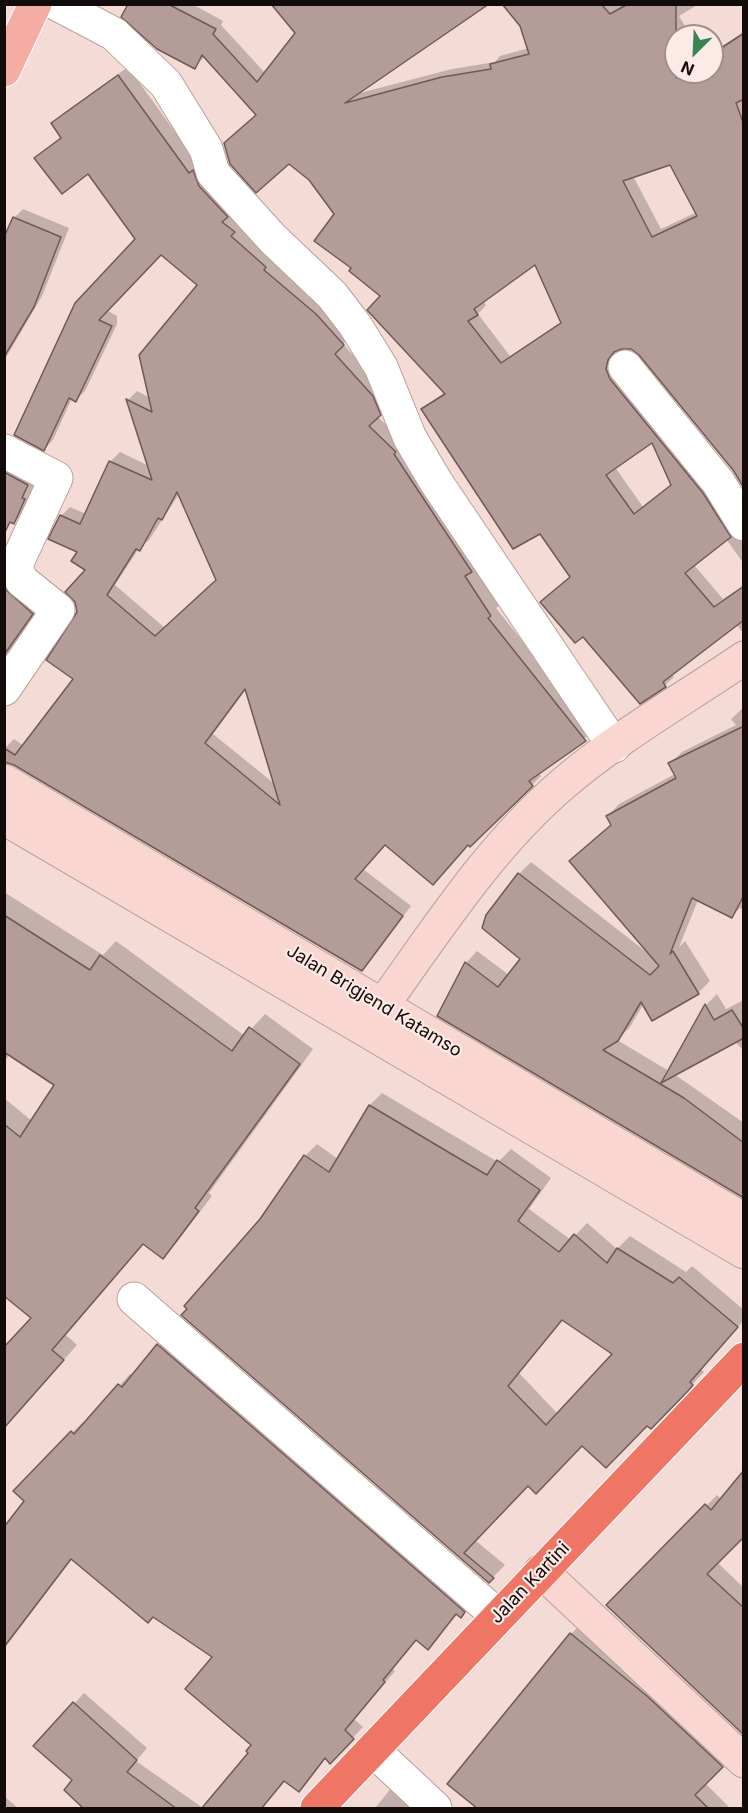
<!DOCTYPE html>
<style>
body{margin:0}
#map{position:relative;width:748px;height:1813px;overflow:hidden;background:#f4dbd6;font-family:Inter,sans-serif}
canvas{display:block}
.frame{position:absolute;inset:0;border:6px solid #130b09;pointer-events:none}
.north{position:absolute;left:664px;top:24px;width:60px;height:60px;box-sizing:border-box;background:#fde9e5;border:2px solid #9f908d;border-radius:50%;rotate:204deg;font-size:16px;font-weight:700;line-height:24px;text-align:center;color:#130b09}
.north::after{content:'';display:block;margin:auto;width:21px;height:27px;background:#388554;clip-path:polygon(50% 0,100% 100%,50% 72%,0 100%)}
</style>
<div id="map">
<canvas width="748" height="1813"></canvas>
<div class="frame"></div>
<div class="north">N</div>
</div>
<script>
const c = document.querySelector('canvas').getContext('2d');
c.lineJoin = 'round';
function fill(path, color) { c.fillStyle = color; c.fill(path, 'evenodd'); }
function stroke(path, color, width, dash) { c.strokeStyle = color; c.lineWidth = width; c.lineCap = dash ? 'butt' : 'round'; c.setLineDash(dash || []); c.stroke(path); }
function write(font, color, halo, rows, align = 'center') {
  c.font = font + ' Inter,sans-serif'; c.lineWidth = 4.5; c.setLineDash([]); c.textBaseline = 'middle'; c.strokeStyle = halo; c.fillStyle = color; for (const [text, x, y, turn = 0] of rows) {
    c.save(); c.translate(x, y); c.rotate((+turn || 0) * Math.PI / 180); c.textAlign = isNaN(turn) ? turn : align; if (halo) c.strokeText(text, 0, 0); c.fillText(text, 0, 0); c.restore();
  }
}
fill(new Path2D(`
 M129,4H192L223,21L221,25L266,74L356,94L452,69L495,62L500,56L529,48L521,25L504,4H699L679,16L691,36H676V72H712V53L744,32V486L734,469L641,354L632,348L621,347L615,351V361L744,532V564L726,539L694,565L723,599L744,585V634L736,624L671,674L674,677L665,685L640,702L571,576L541,532L423,409L445,392L383,296L353,268L336,214L258,115L205,56L195,67ZM671,163L697,212L661,229L633,176ZM536,263L562,321L510,356L478,314L486,305L483,301ZM652,441L672,484L643,507L615,467Z
 M128,67L199,165L352,335L343,344L381,386L389,405L377,416L404,442L474,568L499,606L496,608L594,731L538,773L541,776L470,845L385,844L363,869L411,906L361,970L4,749L14,739L24,746L75,679L78,613L88,570L61,516L70,507L86,514L110,462L120,452L149,466L128,400L137,391L150,398L199,285L161,253L106,310L117,316V324L85,391L76,400L72,398L53,440L44,449L16,434L137,239L89,172L36,158L62,136L53,123L62,114ZM179,494L218,579L165,628L115,585L139,548L149,540ZM247,688L276,785L213,734Z
 M23,209L69,228L42,296L4,361V241L14,218Z
 M4,465L38,473L32,486L36,488L25,511L14,522L9,520L4,531Z
 M4,570L43,602L4,658Z
 M744,707V910L740,908L731,916L698,900L679,947L685,941L710,981L698,993L644,1003L630,1027L617,1040L669,1071L706,1005L717,994L726,1009L744,1000V1051L734,1041L674,1074L744,1123V1196L466,963L477,951L509,975L522,959L519,874L531,862L649,954L571,861L612,824L608,816L619,804L675,774L670,764L682,752L736,725L731,719Z
 M4,892L103,955L116,941L245,1036L265,1014L313,1049L209,1193L212,1196L177,1242L163,1257L144,1243L66,1335L77,1345L4,1428V1350L33,1317L4,1294V1098L32,1121L56,1085L10,1054L4,1062Z
 M382,1093L498,1162L511,1149L551,1178L529,1209L571,1240L587,1223L617,1249L630,1236L686,1272L692,1266L744,1310V1320L701,1369L704,1372L663,1415L647,1424L582,1444L528,1484L475,1540L505,1565L489,1581L183,1315L262,1220L305,1156L317,1144L338,1159L370,1105ZM563,1319L614,1354L558,1414L519,1373Z
 M169,1335L472,1605L461,1616L458,1613L428,1648L417,1639L393,1669L395,1671L354,1719L363,1727L330,1762L326,1758L299,1790L285,1779L260,1808H88L74,1780V1704L84,1693L147,1748L136,1761L203,1808L250,1753L253,1745L214,1657L72,1559L4,1649V1529L26,1501L15,1491L83,1422L85,1424L130,1374L133,1376Z
 M717,1495L721,1499L717,1562L744,1588V1733L608,1605Z
 M581,1624L732,1755L705,1783L730,1808H480L571,1634Z
 M402,1778L415,1808H375L389,1791Z
 M4,1796L18,1808H4Z`), '#0003');
const building = new Path2D(`
 M128,4H168L216,29L213,34L257,82L295,33L271,4H489L345,103L442,77L491,69L490,64L529,54L520,26L502,4H601L610,14L628,4H676V78L685,72H712V54L744,33V99L736,103L744,125V488L733,470L639,355L631,349H622L614,352L608,360L606,369L610,379L703,493L731,537L685,573L714,607L744,586V620L663,682L666,687L640,704L583,637L575,643L540,602L570,577L540,534L513,549L421,409L445,394L367,310L380,296L349,271L351,268L314,241L334,214L309,180L289,164L256,193L230,164L224,143L256,115L202,55L195,69L157,49L121,17ZM670,165L697,216L652,237L623,181ZM535,265L561,323L501,363L468,321L478,315L474,309ZM652,443L671,485L634,514L606,475Z
 M118,75L189,173L193,170L199,186L228,217L222,222L235,232L231,236L266,267L264,270L316,314L344,345L335,354L373,396L381,415L369,426L396,452L394,454L472,572L465,576L491,616L488,618L586,741L529,781L533,786L470,847L468,845L433,885L385,845L355,879L403,916L362,971L14,765L4,762V748L15,755L73,679L46,660L77,612L75,602L65,592L85,570L71,561L77,552L48,539L60,515L80,524L109,461L152,480L126,399L152,412L139,355L197,285L161,255L99,320L112,326L76,402L69,398L44,451L14,435L75,303L135,239L88,174L62,194L34,158L61,138L51,123ZM177,492L216,580L155,636L107,595L136,549L140,551L158,518L162,520ZM245,689L280,805L205,743Z
 M13,217L61,237L34,307L4,357V237Z
 M4,472L28,485L22,498L25,499L14,524L10,522L4,534Z
 M4,588L33,614L4,655Z
 M744,726V895L732,918L692,898L670,954L673,951L699,994L652,1021L641,1002L618,1041L603,1050L684,1098L744,1143V1198L437,1016L465,962L498,987L520,959L482,928L486,915L518,873L650,975L659,966L569,861L611,825L606,816L676,778L668,763Z
 M4,915L90,970L100,955L232,1051L249,1027L300,1064L195,1208L199,1211L163,1259L143,1244L52,1350L64,1360L4,1428V1347L31,1318L4,1296V1124L20,1137L54,1085L4,1052Z
 M705,1004L714,1020L732,1010L744,1029V1038L661,1083Z
 M369,1105L487,1175L497,1160L540,1190L518,1221L559,1252L574,1234L607,1263L617,1248L673,1283L679,1277L738,1327L690,1382L693,1385L688,1391L651,1429L647,1426L606,1468L582,1446L536,1494L528,1486L464,1553L494,1578L489,1583L181,1315L187,1309L184,1306L260,1219L304,1155L329,1172ZM562,1320L612,1354L546,1425L508,1386Z
 M157,1344L465,1612L461,1618L456,1614L428,1650L416,1640L383,1680L385,1682L345,1730L354,1739L330,1764L325,1758L299,1792L284,1781L261,1809H201L248,1753L246,1751L251,1745L185,1689L212,1657L153,1617L148,1623L71,1559L4,1647V1527L24,1501L13,1491L71,1431L74,1434L118,1384L122,1387Z
 M744,1470V1537L707,1574L744,1608V1735L606,1605L705,1504L711,1510Z
 M570,1633L647,1696L723,1767L695,1795L709,1809H478L447,1784Z
 M73,1702L137,1760L127,1772L177,1809H84L64,1790L72,1780L33,1746Z`);
fill(building, '#b49c98');
stroke(building, '#6f5a56', 1.5);
const street = new Path2D(`
 M57,4L114,34L166,84L206,149L213,173L273,239L332,295L355,325L381,367L410,438L436,482L614,746
 M625,367L718,482L744,524
 M4,451L56,478L15,567L22,581L58,610L4,689
 M134,1299L498,1616
 M373,1750L435,1808`);
const secondary = new Path2D(`
 M4,781L744,1220
 M4,818L744,1252
 M369,1024C429,942 486,849 564,783C619,736 684,699 744,658
 M541,1571L744,1761`);
const primary = new Path2D(`
 M4,70L35,4`);
const highway = new Path2D(`
 M317,1808L744,1359`);
stroke(street, '#b8a09c', 35);
stroke(secondary, '#b8a09c', 35);
stroke(primary, '#fff', 35);
stroke(highway, '#fff', 35);
stroke(street, '#fff', 33);
stroke(secondary, '#fad6d1', 33);
stroke(primary, '#f5ada3', 33);
stroke(highway, '#ef7665', 33);
write('18px', '#130b09', '#fde9e5', [
 ["Jalan Brigjend Katamso",374,1001,31],
 ["Jalan Kartini",530,1583,-46]
]);
</script>
